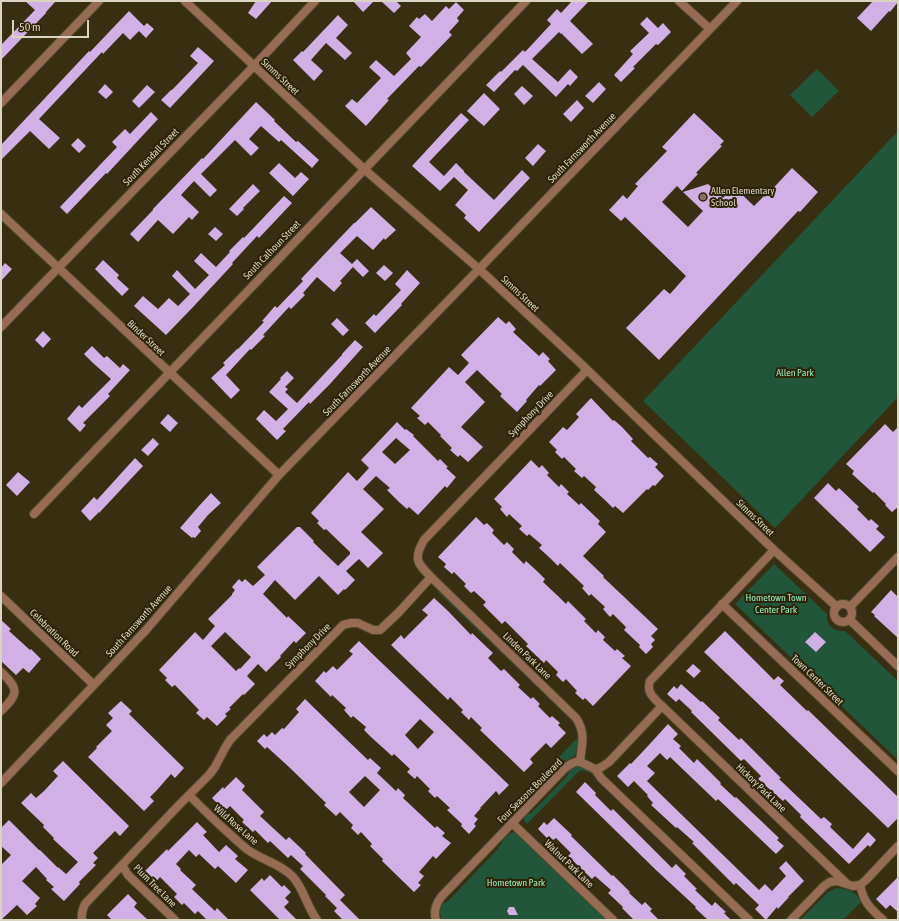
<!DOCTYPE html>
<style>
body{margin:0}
#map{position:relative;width:899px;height:921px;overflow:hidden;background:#382e11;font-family:"Asap Condensed",sans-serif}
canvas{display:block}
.frame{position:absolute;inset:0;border:2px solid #dad4c3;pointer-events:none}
.scale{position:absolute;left:12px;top:20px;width:77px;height:18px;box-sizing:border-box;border:2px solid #dad4c3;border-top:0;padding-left:5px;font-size:12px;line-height:14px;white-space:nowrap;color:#dad4c3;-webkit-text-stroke:3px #2d2407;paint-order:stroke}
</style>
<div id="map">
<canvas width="899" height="921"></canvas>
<div class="frame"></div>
<div class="scale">50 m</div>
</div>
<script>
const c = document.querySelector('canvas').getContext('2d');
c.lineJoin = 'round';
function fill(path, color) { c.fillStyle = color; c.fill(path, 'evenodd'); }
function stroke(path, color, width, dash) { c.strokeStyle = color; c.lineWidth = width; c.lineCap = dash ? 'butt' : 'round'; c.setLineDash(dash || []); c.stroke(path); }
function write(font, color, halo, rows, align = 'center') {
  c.font = font + ' "Asap Condensed",sans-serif'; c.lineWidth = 4; c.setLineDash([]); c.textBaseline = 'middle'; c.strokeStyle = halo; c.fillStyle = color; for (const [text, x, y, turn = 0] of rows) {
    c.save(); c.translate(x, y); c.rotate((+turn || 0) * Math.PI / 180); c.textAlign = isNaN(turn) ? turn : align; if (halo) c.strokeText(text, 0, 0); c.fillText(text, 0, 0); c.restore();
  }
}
fill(new Path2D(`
 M817,69L839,91L812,117L790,95Z
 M898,131V397L775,528L643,401Z
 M774,564L827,614C826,625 834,632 845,631L898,681V760L735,604Z
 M436,590L440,592L571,717L570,719Z
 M578,737L577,749L575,755L566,761L561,759L559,757Z
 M552,764L553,769L522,801L521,807L516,812L510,807Z
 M579,765L584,766L593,774L582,770L579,771L527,824L523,819L528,813L530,814L567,776L571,768Z
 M515,832L520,837L607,920H442L439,909L444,902L446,903L497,850C502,843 505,833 515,832Z
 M836,888C846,888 857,892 861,902L843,920H800L828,892Z`), '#21563b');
fill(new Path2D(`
 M25,1H56L46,12V13L1,60V45L35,10Z
 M256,1H272L256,19L248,13Z
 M353,1H374L363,12Z
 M381,1H396L401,6L394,13Z
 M572,1H589L570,21L593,44L582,54L561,33V34L559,32L532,59L558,82L570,69L578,77L570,86L568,84L556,97L523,65L517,71L515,70L494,92L486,85L500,71L501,72L523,50L525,52L551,24L547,20L557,9L561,13Z
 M873,1H898V2L890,12L889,11L871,31L857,18Z
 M456,2L464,10L457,18L459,21L449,32L452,35L421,67L419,66L387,99L389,100L366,126L345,106L352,99L357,103L381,78L369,67L376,60L394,76L411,59L406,53L421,37L409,26L417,17L419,19L425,14L432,21L446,6L449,9Z
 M129,11L144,26L147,23L154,29L146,38L139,31L130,40L123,33L103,54L102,52L39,119L60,138L49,149L30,131L1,160V145L89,51L90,52Z
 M338,15L348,25L336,38L352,53L345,60L326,43L311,60L323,71L314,81L293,60L302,51L303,52Z
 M647,17L658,28L663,23L671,32L658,45L656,44L633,67L635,68L621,82L614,75L633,54L630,51L649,33L640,24Z
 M198,47L214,61L170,108L161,100L171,90H172L198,63L190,56Z
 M599,82L606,89L593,103L585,96Z
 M105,84L113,92L106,99L98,92Z
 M147,85L155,92L139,108L132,101Z
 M522,86L533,96L524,105L514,94Z
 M484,93L500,109L484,126L478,121L467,111Z
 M577,100L584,108L571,122L563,114Z
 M256,102L275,120L274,121L296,142L298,141L319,160L312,168L281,140L279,142L261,126L249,139L259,148L251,156L235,140L201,174L217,190L210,197L194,181L181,195L199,212L192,220L189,217L173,234L158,220L138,242L130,234L153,210V209L202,158L203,159Z
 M151,112L158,119L145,133L107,174L106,173L67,214L60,207L117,147L112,142L125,129L130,134Z
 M461,113L469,120L429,162L444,176L456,163L464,171V172L494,200L522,170L530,178L479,232L464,218L466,215L455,205L468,190L454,177L440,191L412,166Z
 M694,113L724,141L720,145L722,146L696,173L698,174L682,191L677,186L662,202L688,227L703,211L683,192L708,184L723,198L733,186L754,206L764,196L765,197L792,168L818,192L800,212L798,211L659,360L626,328L664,289L670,294L686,276L625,217L621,221L609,210L623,195L627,199L638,186L635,184L667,151L662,147Z
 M78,138L86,146L79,153L71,145Z
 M538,144L546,151L533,166L525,158Z
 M279,163L295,178L301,172L309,179L293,196L269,173Z
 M253,184L260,191L243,208L244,209L237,216L229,209Z
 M284,196L292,203L259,238L257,236L232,263L233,264L194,306L166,335L134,306L143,296L158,309L169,298L178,306L190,294L172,276L177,270L195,289L209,275L194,261L201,253L216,267L230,252L229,251L243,237L244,238Z
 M371,207L396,230L385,240L384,238L373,250L357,236L340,253L352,264L357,259L369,271L363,277L353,267L340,281L342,283L334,292L317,277L303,293L305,295L291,309L289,307L263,335L265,336L251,350L250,349L226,375L240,390L231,399L211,378L225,365L223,363L237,349H238L264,322L262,321L275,306L277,308L303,281L301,279L354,223H355Z
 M215,227L223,234L216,241L208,234Z
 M103,260L119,275L117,278L129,289L122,296L95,269Z
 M5,263L12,269L1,281V268Z
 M384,265L393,273L385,281L376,273Z
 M407,270L420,283L401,304L402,305L375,333L365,323L374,314L376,316L401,290L395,284Z
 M498,317L506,324L509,321L516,329L513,332L539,356L543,352L550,359L548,361L556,370L540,386L539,385L526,400L527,401L517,412L500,396L502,394L477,370L465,382L485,402L461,427L483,447L468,462L460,455L458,457L450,450L452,448L440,436L441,435L428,422L425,425L417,418L420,416L411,408L449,367L458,375L469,363L461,355Z
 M337,318L349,330L343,336L331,324Z
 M43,331L51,339L43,348L35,340Z
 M355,340L363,347L330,384L310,404L309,402L283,429L286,431L277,440L256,419L264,410L276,421L288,409L269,392L281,379L280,378L287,371L294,378L285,387L288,389L285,392L297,403L342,355V354Z
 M92,346L104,358L107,356L120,368L123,364L130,370L108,394L110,396L83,423L86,425L80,432L67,419L79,405L82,408L111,379L93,363L84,354Z
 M591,398L613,421L614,420L622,427L633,439L631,441L648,458L650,457L658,464L655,467L664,476L655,486L653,485L648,490L647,489L623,513L615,506L613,508L606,501L594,490L596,487L584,476L582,478L574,471L576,469L564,457L562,459L555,452L557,450L549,442L563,427L567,430L579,417L576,414Z
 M168,414L178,423L170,432L160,423Z
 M397,422L405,430L406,429L414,435L413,436L438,461L440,459L448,467L446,468L456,477L447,488L445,486L418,515L409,507L407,509L399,502L387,490L390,488L376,476L363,489L384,509L361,532L383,553L368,568L359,559L346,571L355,580L345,590L344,589L338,595L319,576L295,600L275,580L263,594L287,618L288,616L306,633L296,643L294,641L280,656L281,657L266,672L258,664L247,676L255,684L244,695L243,694L229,708L231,709L225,714L227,716L217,726L207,717L204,720L196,713L199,710L175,685L172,687L165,680L167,678L159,670L195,632L203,640L215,626L208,619L232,595V594L235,590L232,587L239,579L242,582L245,579L253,586L265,575L257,567L297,527H300L314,541L313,542L338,566L350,554V552L326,529L324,530L317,523L319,521L311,513L348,472L357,481L369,468L361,460ZM396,438L410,450L395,464L382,452ZM225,632L251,657L240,669L239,668L236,671L211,646Z
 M885,424L893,432L898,427V507L892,512L885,505L886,504L874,492L873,493L852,474L854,471L846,464Z
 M153,438L159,444L148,456L141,450Z
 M135,458L143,466L99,513V512L90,521L81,511L94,497L97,500Z
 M531,460L539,468L542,465L549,473L547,475L559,487L561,484L569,492L567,494L579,505L581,503L600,521L598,524L606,532L583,556L604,576L603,577L658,629L651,636L655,640L651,644L653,647L646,654L639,647L640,645L624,630L626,627L613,614L610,617L603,609L605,607L591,594L589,596L582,588L584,586L560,563L558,566L550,558L539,548L542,545L529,534L527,536L519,529L522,526L509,514L507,517L500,509L502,507L494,499Z
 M18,472L30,482L17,496L6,485Z
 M828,483L836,491L839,488L859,507L857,509L869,521L871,519L879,526L876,529L885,537L870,552L814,498Z
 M211,493L221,503L208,515L198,527L201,531L195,538L193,537L192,538L180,528L199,506Z
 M476,517L484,525L487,523L494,530L492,533L504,545L507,542L514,549L512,552L524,564L526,561L538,572L545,579L543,582L558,596L566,604L568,601L586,619L584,621L596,633L598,630L605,637L603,640L615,651L617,649L625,656L622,658L631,666L593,706L585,698L583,700L575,693L577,691L566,679L563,682L556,675L558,672L546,660L544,663L526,646L528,644L505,621L502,624L483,605L486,602L474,591L471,593L464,586L466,584L454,572L452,574L444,567L446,564L438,557Z
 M891,590L898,597V638L874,616L875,615L871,612Z
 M434,598L448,611L471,635L472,633L493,653L488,658L501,671L504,669L520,685L518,687L531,699L533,697L540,704L538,706L550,718L552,716L560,723L558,725L566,733L551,748L546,743L530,759L533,763L524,772L480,730L482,728L471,717L469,720L461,712L463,710L450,697L448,700L391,645L401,635L404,639L428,615L422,610Z
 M1,620L11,629L9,631L30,650L31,649L41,659L29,673L23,668L16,675L1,661Z
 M725,631L774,680L778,676L784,681L780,685L807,711L808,710L898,797V818L888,828L704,652Z
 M815,632L826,642L816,652L805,642Z
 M359,641L509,785L499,795L496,791L480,808H481L474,816L478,819L474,824L476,826L469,834L461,826L462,824L447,810L450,808L437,796L435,798L428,791L430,789L417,776L415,779L407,772L410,769L394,754L392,756L371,737L364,730L366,727L353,716L351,718L344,710L346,708L332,695L331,697L315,681L324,671L326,673L333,666L337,670L353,654L349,651ZM420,719L434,732L418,749L405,735Z
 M693,664L701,671L694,678L686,671Z
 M681,684L701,702L702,701L720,718L718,720L739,740L741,738L781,778L779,779L821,819L824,817L832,824L830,827L853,849L868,832L876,840L870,847L868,845L849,864L800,817L801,815L785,799L783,801L758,779L761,776L744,759L741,761L691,712L692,711L679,699L676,702L667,694L674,686L677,689Z
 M305,699L344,737L368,760L370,758L381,768L377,773L396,791L398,788L405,795L403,798L435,828L437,826L445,833L442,836L451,843L436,859L433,856L419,872L424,876L418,883L421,885L414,892L382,861L383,859L370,846L372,844L361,832L358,835L351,828L353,825L340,812L336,816L324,805L326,803L289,767L267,747L265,749L257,741L264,734L267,737L272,732L275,735L282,728L284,729L299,712L296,709ZM365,776L380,790L364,807L349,792Z
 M121,701L132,711L129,714L184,768L175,778L171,774L157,790L150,797L154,801L144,811L88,757L97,748L96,747L112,731L106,725L113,718L108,713Z
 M668,724L678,734L673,739L681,746L679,748L694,763L697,759L721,783L720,784L735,798L736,797L779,838L777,840L784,846L776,854L718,799L716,801L670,757L667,760L660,753L647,766L655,773L647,781L759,890L765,884L772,891L786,876L779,868L786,861L804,881L788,897H789L778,909L777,907L766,920L755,909L759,905L736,883L734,885L692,843L694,842L677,827L676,828L651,805L653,803L647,796L648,795L634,781L628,787L617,776L630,763L631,764L647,747Z
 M63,761L129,826L120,836L115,831L93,853L98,858L93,863L96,865L79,882L80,884L64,901L51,889L54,887L46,880L47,879L36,867L22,881L40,898L35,904L37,906L27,915L17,905L1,920V865L11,855L1,846V828L9,820L39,850H40L58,868V867L66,874L78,862L53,839L54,838L43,827L44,825L21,803L31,793L36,798L44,791L58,776L53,771Z
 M236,777L245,786L242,790L264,812L260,816L286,840L289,837L306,853L305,854L345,895L340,900L360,920H343L334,911L337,908L325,896L326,895L300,869L303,866L291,855L288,858L270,841L268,843L255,830L253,832L242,822L244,820L230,806L225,811L212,798L223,787L224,789Z
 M585,782L596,793L595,795L611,811L613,809L672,868L676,864L686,874L684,876L697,889L695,890L712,906L715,902L726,912L724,913L731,920H708L695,908L696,907L656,870L576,792Z
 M554,818L572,835L571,836L612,876L613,875L630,892L629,893L642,905L645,902L652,909L650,911L659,920H634L622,908L623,907L608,893L611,890L595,876L592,879L568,856L571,853L556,838L553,840L549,836L547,838L538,829L544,822L547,825Z
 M197,822L207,832L203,835L219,852L226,845L238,856L235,859L248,870L236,883L218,866L215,869L199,854L196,857L189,850L176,864L181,869L180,870L196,885L192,889L215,911L217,908L229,920H207L198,911L195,914L184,903L182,905L174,897L177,894L160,877L155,883L150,878L148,880L142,874L167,849L168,851Z
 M270,875L282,887L284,885L291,892L285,898L289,902L284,907L297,920H280L250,890L262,878L264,881Z
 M898,877V912L890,905L886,909L876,899Z
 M128,894L137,903L134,907L148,920H112L107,915Z
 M509,907H514L518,915H509L507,911Z`), '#d1b0e5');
const street = new Path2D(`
 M185,1L364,169L479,269L578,361L774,550L837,607
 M679,1L710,29
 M1,103L99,1
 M1,214L279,475
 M1,327L254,66L315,1
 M34,514L526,1
 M431,577L576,718C586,733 582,744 580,761
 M1,596L94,685
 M834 613a9 9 0 1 1 18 0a9 9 0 1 1-18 0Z
 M722,604L898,771
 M850,607L898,557
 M850,620L898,666
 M1,672C20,690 18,694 1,711
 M662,706L847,884
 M595,769L601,778L749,920
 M1,783L146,630L279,475L479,269L737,1
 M189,795C200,806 211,817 222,827C231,835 239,843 248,850C262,860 281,864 293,877C304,889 307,907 317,920
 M512,823L613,920
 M122,865L128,875L175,920
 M860,885C864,903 870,908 883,920
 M82,920C81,914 82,910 85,904L179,805L209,775L215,767L225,748L230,740L343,625L351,623H358L373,630H380L399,612L431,577C417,563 413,559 424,540L587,370
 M436,920C433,911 436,904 441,897L564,769C579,757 579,762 595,769L600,768L609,762L662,706C654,698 646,693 650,681L774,550
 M791,920L824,886L830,882L837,881L853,886L860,885L866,880L898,846`);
stroke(street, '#52492d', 10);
stroke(street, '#966d54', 8);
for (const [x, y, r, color] of [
 [703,197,4,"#8d6e63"]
]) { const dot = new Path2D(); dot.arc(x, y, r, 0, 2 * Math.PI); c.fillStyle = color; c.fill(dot); stroke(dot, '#2d2407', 1.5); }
write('10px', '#dad4c3', '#2d2407', [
 ["Simms Street",280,77,43],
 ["South Farnsworth Avenue",582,148,-46],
 ["South Kendall Street",151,157,-46],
 ["South Calhoun Street",272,250,-46],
 ["Simms Street",520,294,43],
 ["Binder Street",146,338,43],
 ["South Farnsworth Avenue",357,381,-46],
 ["Symphony Drive",531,414,-46],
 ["Simms Street",755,518,44],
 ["South Farnsworth Avenue",139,621,-48],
 ["Celebration Road",54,633,44],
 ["Symphony Drive",308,646,-45],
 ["Linden Park Lane",527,656,44],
 ["Town Center Street",817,680,44],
 ["Hickory Park Lane",761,788,44],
 ["Four Seasons Boulevard",530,791,-45],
 ["Wild Rose Lane",236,825,41],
 ["Walnut Park Lane",569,864,44],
 ["Plum Tree Lane",155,886,45]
]);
write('10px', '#dad4c3', '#2d2407', [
 ["Allen Elementary",711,191],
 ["School",711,203]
], 'left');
write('10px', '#95edbc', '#2d2407', [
 ["Allen Park",795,373],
 ["Hometown Town",776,598],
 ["Center Park",776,610],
 ["Hometown Park",516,883]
]);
</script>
